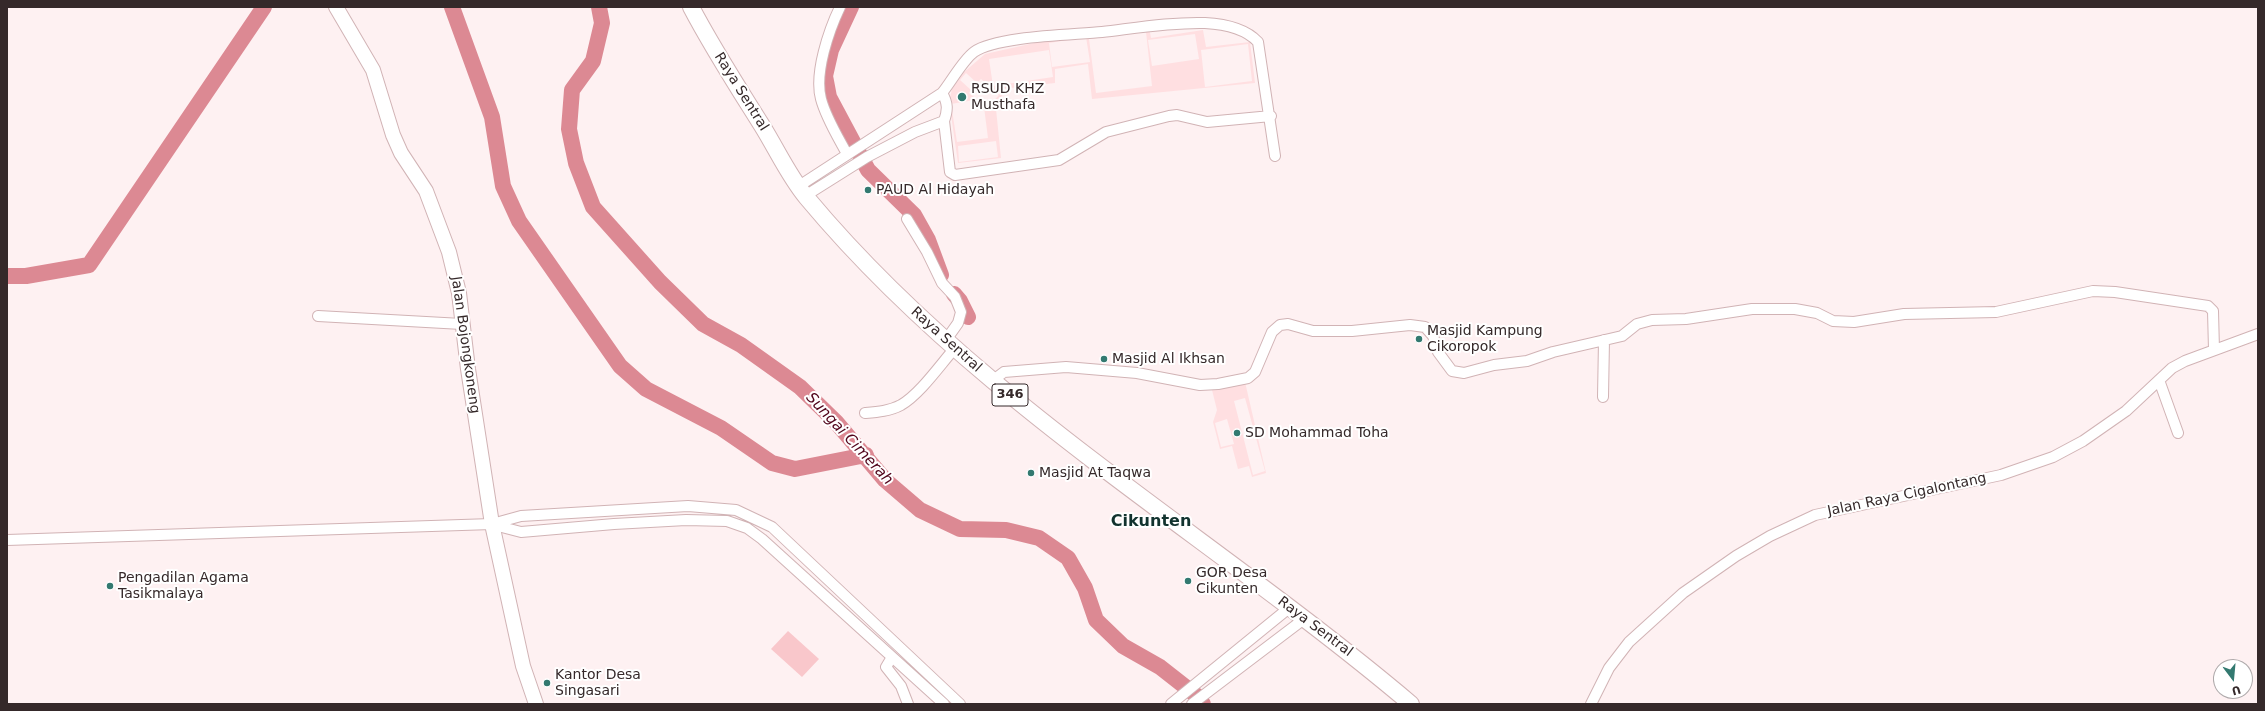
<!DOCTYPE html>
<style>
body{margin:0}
#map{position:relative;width:2265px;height:711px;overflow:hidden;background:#fef1f2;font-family:"DejaVu Sans",sans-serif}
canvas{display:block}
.frame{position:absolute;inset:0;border:8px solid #35292a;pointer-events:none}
.north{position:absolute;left:2213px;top:659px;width:40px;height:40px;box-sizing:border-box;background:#fff;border:1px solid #aea9aa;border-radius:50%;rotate:164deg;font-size:11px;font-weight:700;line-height:16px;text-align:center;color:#35292a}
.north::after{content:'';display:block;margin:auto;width:14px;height:18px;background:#337970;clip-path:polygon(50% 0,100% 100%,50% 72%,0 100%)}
</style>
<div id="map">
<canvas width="2265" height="711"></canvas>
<div class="frame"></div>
<div class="north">U</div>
</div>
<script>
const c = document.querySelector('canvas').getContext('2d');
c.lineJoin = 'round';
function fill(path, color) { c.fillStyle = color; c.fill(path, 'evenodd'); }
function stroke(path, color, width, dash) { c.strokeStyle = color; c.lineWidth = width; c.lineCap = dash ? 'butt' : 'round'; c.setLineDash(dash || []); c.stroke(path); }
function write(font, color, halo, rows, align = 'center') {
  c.font = font + ' "DejaVu Sans",sans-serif'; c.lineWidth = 4; c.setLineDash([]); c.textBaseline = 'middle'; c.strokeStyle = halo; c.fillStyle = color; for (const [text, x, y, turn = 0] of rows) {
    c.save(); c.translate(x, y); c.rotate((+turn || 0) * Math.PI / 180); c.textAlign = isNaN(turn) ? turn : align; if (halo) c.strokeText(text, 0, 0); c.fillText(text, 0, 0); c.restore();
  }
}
fill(new Path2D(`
 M1149,27L1151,38L1203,30L1206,47L1250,42L1255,83L1092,99L1088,64L1055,69V83L1002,89L1005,92L992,108L996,109L1001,158L958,163L949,101L952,89L963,73L985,54L1052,39ZM1146,32L1152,86L1096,93L1089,39ZM1195,34L1199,59L1152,66L1148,40ZM1086,37L1090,62L1052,67L1049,43ZM1248,44L1252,81L1205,87L1201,50ZM1049,50L1053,77L993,86L989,59ZM966,73L977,83L981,79L999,95L987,108L969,93L971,90L960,80ZM974,100L976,107H984L988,138L957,142L951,104ZM996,141L998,157L959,162L958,146Z
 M1245,382L1266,473L1252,477L1249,466L1238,469L1232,446L1220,449L1213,422L1217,410L1212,390ZM1245,398L1265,471L1253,475L1234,401ZM1227,419L1234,444L1221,447L1215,423Z`), '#ffdfe1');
fill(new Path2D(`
 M788,631L819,659L802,677L771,649Z`), '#f9c7cb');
stroke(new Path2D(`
 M452,7L492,117L503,186L519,221L620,366L646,389L721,428L772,463L795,469L866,455
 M599,7L602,23L593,61L572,90L569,129L576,163L593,207L660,282L703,324L741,345L800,387L836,422L885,480L920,510L960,529L1006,530L1039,538L1068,558L1085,588L1096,620L1123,646L1160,667L1197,696L1203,704
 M851,7L831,50L825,76L829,97L868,170L914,215L928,240L941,275
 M7,276H26L89,265L264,7
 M954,294L960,301L968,317`), '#dc8993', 16);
const street = new Path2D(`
 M840,7C829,30 814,73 821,99C826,118 838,137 847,154
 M944,121L950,172L955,175L1059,160L1106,132L1169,116L1177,115L1207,122L1271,116
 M799,186L942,93
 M805,196L867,157L915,132L944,121C948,110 948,103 942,93C951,82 963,60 974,52C997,36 1072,35 1102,32C1136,28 1171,22 1205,23C1224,24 1245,28 1258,42L1275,156
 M907,219L927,252L942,283L955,297L961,312L958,323L946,340
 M318,316L462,324
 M2159,380L2178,433
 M992,381L1004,372L1066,367L1137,373L1200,385L1218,384L1248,378L1255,372L1272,332L1280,325L1288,324L1313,331H1352L1410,325L1425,327L1433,336L1438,352L1452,371L1464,373L1494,365L1527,361L1553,352L1622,336L1637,324L1652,320L1686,319L1752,309H1795L1817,313L1833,321L1854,322L1904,314L1996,312L2093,291L2115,292L2208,306L2213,311L2214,350
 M1603,397L1604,340
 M865,413C877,412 890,411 901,405C920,394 940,365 955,348
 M494,525L521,532L614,524L686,520L727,521L747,528L762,539L944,704
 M7,540L492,524L521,516L688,506L736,510L772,527L960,704
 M892,657L886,667L901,686L908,704
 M1171,704L1289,608
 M1192,704L1304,619
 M1591,704L1609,668L1629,642L1683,593L1736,556L1770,536L1815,515L2001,475L2053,457L2083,441L2126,411L2172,368L2185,361L2258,334`);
const secondary = new Path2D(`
 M336,7L373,70L393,135L401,153L426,191L449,252L459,293L468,369L492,524L523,666L536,704`);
const primary = new Path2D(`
 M691,7C713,49 739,89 764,129C778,152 790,178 807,198C977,402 1211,535 1411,704`);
stroke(street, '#d1b3b5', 12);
stroke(secondary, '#d1b3b5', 16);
stroke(primary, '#d1b3b5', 18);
stroke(street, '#fff', 10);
stroke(secondary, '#fff', 14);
stroke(primary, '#fff', 16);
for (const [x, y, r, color] of [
 [962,97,5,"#337970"],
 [868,190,4,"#337970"],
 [1419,339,4,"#337970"],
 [1104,359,4,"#337970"],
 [1237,433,4,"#337970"],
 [1031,473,4,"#337970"],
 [1188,581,4,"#337970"],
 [110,586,4,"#337970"],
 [547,683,4,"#337970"]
]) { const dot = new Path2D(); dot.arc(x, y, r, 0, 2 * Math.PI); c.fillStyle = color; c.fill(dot); stroke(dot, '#fff', 1.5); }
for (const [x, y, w] of [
 [1010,395,36]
]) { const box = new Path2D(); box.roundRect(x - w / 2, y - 11, w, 22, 3); c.fillStyle = '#fff'; c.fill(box); stroke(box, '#35292a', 1); }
write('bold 13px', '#35292a', null, [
 ["346",1010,395]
]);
write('14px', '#35292a', '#fff', [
 ["RSUD KHZ",971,89],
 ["Musthafa",971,105],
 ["PAUD Al Hidayah",876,190],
 ["Masjid Kampung",1427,331],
 ["Cikoropok",1427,347],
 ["Masjid Al Ikhsan",1112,359],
 ["SD Mohammad Toha",1245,433],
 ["Masjid At Taqwa",1039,473],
 ["GOR Desa",1196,573],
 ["Cikunten",1196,589],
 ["Pengadilan Agama",118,578],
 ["Tasikmalaya",118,594],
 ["Kantor Desa",555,675],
 ["Singasari",555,691]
], 'left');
write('14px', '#35292a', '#fff', [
 ["Raya Sentral",741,92,58],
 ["Raya Sentral",946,340,42],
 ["Jalan Bojongkoneng",465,345,82],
 ["Jalan Raya Cigalontang",1907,495,-12],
 ["Raya Sentral",1315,627,37]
]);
write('italic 15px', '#51051b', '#fff', [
 ["Sungai Cimerah",849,439,47]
]);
write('bold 16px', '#12332f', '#fff', [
 ["Cikunten",1151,522]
]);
</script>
